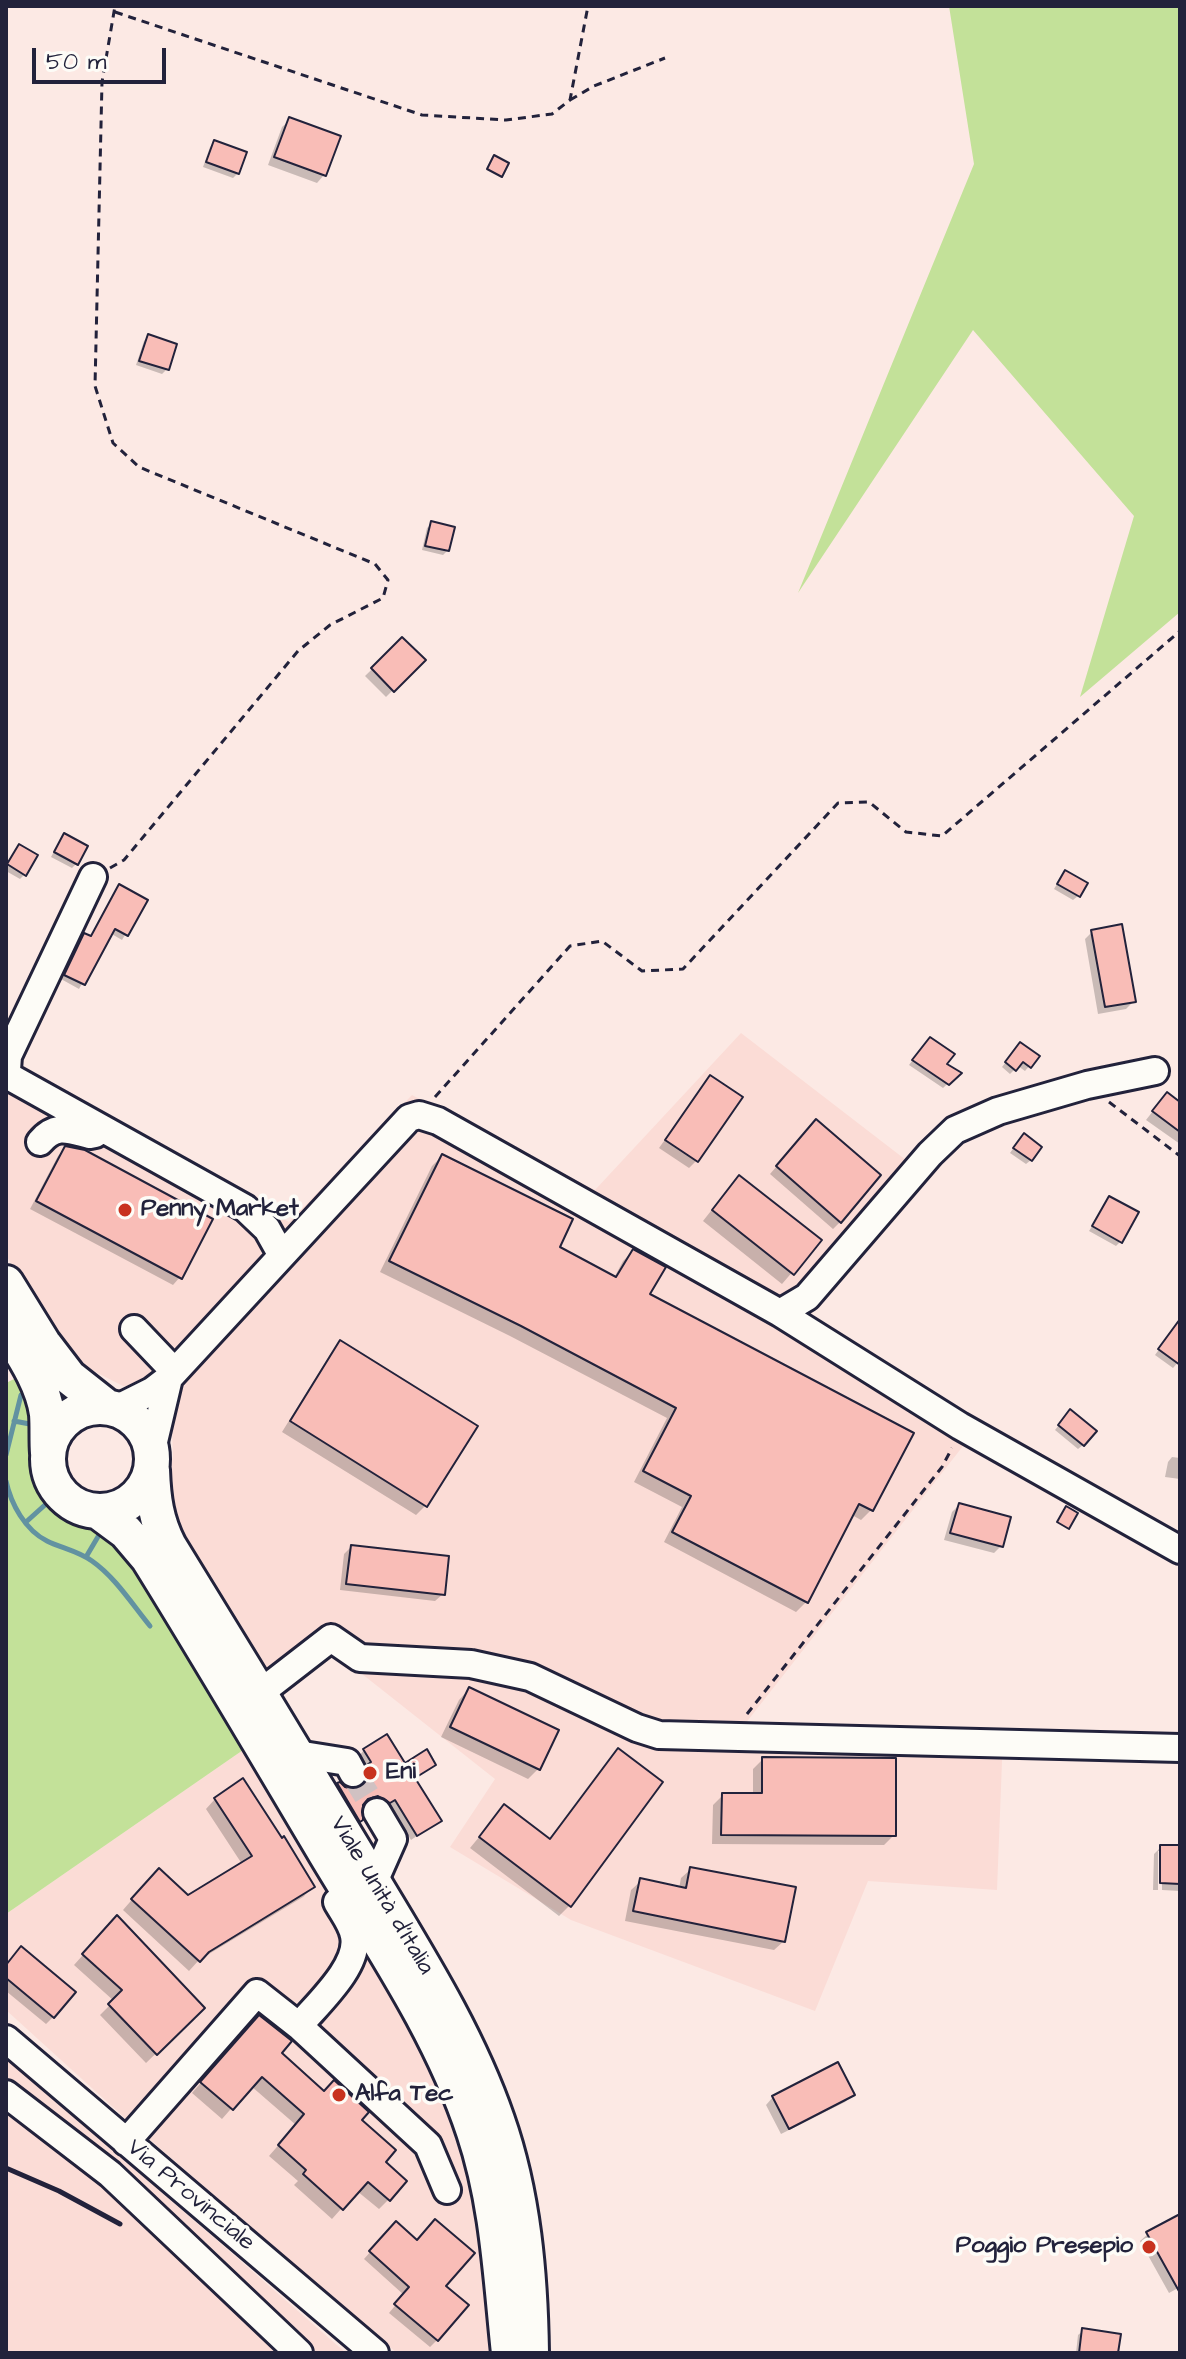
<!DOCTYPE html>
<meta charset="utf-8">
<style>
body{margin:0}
#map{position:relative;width:1186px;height:2359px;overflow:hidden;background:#fce9e4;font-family:"Architects Daughter",sans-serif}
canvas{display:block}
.frame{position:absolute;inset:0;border:8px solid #22223b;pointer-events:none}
.scale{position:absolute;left:32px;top:48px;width:134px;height:36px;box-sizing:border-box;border:4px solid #22223b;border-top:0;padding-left:10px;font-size:24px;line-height:28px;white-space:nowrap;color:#22223b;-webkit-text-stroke:6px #fdfcf7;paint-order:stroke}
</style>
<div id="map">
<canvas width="1186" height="2359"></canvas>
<div class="frame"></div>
<div class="scale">50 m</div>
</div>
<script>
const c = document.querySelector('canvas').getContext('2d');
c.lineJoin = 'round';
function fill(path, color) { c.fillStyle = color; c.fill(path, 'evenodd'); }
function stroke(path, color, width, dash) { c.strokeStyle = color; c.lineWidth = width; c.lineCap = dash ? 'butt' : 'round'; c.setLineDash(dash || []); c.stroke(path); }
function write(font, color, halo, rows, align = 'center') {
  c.font = font + ' "Architects Daughter",sans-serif'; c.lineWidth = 7; c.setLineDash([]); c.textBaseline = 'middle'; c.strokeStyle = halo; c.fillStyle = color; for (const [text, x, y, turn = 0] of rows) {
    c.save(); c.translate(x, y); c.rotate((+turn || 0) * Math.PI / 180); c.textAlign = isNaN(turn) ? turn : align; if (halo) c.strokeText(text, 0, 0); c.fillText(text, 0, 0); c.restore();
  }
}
fill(new Path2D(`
 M741,1033L928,1177L801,1326L967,1441L745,1724L1003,1736L997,1890L868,1881L815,2011L571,1920L450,1847L495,1779L338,1655H327L277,1698L165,1504L173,1456L172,1431L152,1391L146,1385L123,1386L78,1363L31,1296L6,1255V1081L14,1073L289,1222L412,1095L595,1190Z
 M246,1748L380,1967L467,2141L496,2353H397L126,2119L6,2010V1914Z
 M6,2059L212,2236L346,2353H6Z`), '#fbdcd6');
fill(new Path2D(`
 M949,6H1180V612L1080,697L1134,516L973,330L798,593L974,164Z
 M16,1378L39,1426L38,1450L42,1473L56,1495L124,1556L246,1748L6,1914V1383Z`), '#c3e199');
fill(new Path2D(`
 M290,120L338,138L324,175L317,183L268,165L282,127Z
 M215,142L238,173L233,178L203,167L210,147Z
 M148,337L175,345L167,369L162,374L136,365L144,341Z
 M432,524L448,550L443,555L422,550L427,528Z
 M402,640L423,660L386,697L365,676Z
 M60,840L76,864L72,868L51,857Z
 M19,847L24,875L20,879L6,871V866Z
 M1061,877L1078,896L1073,900L1054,889Z
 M120,886L145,901L122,940L110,933L79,989L61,979L80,940L85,935L89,938Z
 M1092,932L1134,1001L1126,1009L1098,1014L1085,939Z
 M924,1045L958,1074L943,1088L909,1065Z
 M1016,1049L1037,1057L1025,1071L1018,1066L1010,1074L1002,1067Z
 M710,1077L696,1161L689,1168L659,1148Z
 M1160,1102L1180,1104V1144L1146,1120Z
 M809,1129L840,1222L833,1229L770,1174Z
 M1019,1140L1031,1160L1026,1164L1010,1153Z
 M66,1148L180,1277L173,1285L30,1209L58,1156Z
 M442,1156L557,1248L614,1278L623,1261L633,1251L647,1295L871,1510L861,1520L852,1515L806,1602L796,1612L664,1542L682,1507L634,1482L667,1418L510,1336L380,1272L432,1166Z
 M729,1188L819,1241L782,1284L703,1221Z
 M1110,1198L1120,1242L1116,1246L1089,1231Z
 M1170,1334H1180V1360L1173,1368L1155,1355Z
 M341,1343L426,1505L416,1515L282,1432L331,1353Z
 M1066,1416L1083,1445L1078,1449L1055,1430Z
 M1172,1457L1180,1458V1479L1165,1477L1168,1462Z
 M959,1505L1001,1546L994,1553L944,1540L952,1512Z
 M351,1547L443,1594L435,1601L340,1590L344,1554Z
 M469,1689L538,1769L528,1779L441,1737L459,1700Z
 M364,1750L405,1766L434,1764L414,1779L439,1821L411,1840L389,1804L383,1807L371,1801L361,1803V1819L355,1825L333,1790L340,1784L344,1789L354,1791L363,1786L362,1772L366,1768L359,1756ZM341,1793H345L357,1812L353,1814Z
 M618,1751L660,1782L569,1906L559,1916L470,1848L504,1807L548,1840Z
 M763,1759L894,1835L884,1845L712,1844L713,1805L723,1795H753V1769Z
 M215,1799L313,1887L303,1897L199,1960L189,1971L123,1910L149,1880L188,1897L242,1864L206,1809Z
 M1161,1847H1180V1891L1162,1890V1851H1158V1890H1153L1154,1854Z
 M691,1869L784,1941L774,1950L625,1921L631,1890L641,1881L679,1889L681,1878Z
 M107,1928L203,2008L146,2063L100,2015L114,2001L74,1965Z
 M6,1966L53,2017L46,2024L6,1991Z
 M249,2028L324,2093L359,2120L383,2162L389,2199L379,2209L357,2191L332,2219L294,2185L298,2181L269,2156L296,2125L251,2086L222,2119L192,2093Z
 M852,2095L845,2102L781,2134L766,2105L773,2097Z
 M1180,2216V2287L1169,2293L1140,2241L1148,2234Z
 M389,2231L444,2286L437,2340L430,2347L389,2313L404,2295L364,2259Z
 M1083,2331L1116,2353H1076L1078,2335Z`), '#0003');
stroke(new Path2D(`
 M14,1421L35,1425
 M6,1455L21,1395
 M6,1481C11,1504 25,1530 47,1541C61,1548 78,1551 92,1561C115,1577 132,1604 150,1626
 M26,1522L46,1504
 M86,1557L99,1535`), '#6292a1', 5);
const building = new Path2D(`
 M289,117L341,136L326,176L274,157Z
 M214,140L247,152L239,174L206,162Z
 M494,155L509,163L502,177L487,169Z
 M148,334L177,344L169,370L139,361Z
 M431,521L455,527L449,551L425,546Z
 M402,637L426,660L394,692L371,668Z
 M64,833L88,846L78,865L54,852Z
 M19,844L38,855L26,876L7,864Z
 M1065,870L1088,883L1080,897L1057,884Z
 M119,884L148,900L128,936L115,929L85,985L64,975L84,933L91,936Z
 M1122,924L1136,1002L1105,1007L1091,930Z
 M930,1037L955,1054L947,1064L962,1073L949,1085L912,1060Z
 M1020,1042L1040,1056L1031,1068L1023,1062L1016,1071L1005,1062Z
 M710,1075L743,1097L698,1162L665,1140Z
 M1167,1092L1180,1102V1132L1152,1111Z
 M816,1119L881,1175L841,1223L776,1166Z
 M1024,1133L1042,1147L1032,1161L1013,1148Z
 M65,1146L85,1150L213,1219L182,1279L36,1201Z
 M442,1154L573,1219L560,1247L616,1277L633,1249L666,1267L650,1294L914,1433L873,1511L859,1504L808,1603L672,1532L691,1496L643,1471L676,1408L521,1326L389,1261Z
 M739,1175L822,1240L794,1275L712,1210Z
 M1109,1196L1139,1212L1122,1243L1092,1226Z
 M1180,1319V1365L1158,1349Z
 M340,1340L478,1426L427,1507L290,1421Z
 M1070,1409L1097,1431L1084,1446L1058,1425Z
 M959,1503L1011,1517L1003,1547L950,1533Z
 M1066,1506L1078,1513L1069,1529L1057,1522Z
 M351,1545L449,1556L445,1595L346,1584Z
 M469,1687L559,1730L540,1770L450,1727Z
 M387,1734L405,1763L427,1749L436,1765L415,1778L442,1821L417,1836L395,1800L390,1803L378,1796L368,1799L363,1805V1820L360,1822L337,1783L340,1782L345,1787L353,1789L366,1782L369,1774L367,1765L371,1762L363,1749Z
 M618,1748L663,1782L571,1907L479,1837L504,1804L550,1839Z
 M762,1757L896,1758V1836L721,1835L722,1793H762Z
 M243,1778L282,1838L284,1836L315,1887L209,1952L200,1962L131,1899L159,1868L188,1895L252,1856L214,1798Z
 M1160,1845H1180V1884L1160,1883Z
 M690,1867L796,1887L785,1942L633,1911L640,1878L686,1888Z
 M117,1915L205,2008L157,2055L108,2004L122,1990L82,1954Z
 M21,1946L76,1992L54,2018L6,1978V1965Z
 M259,2015L292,2041L282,2053L324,2091L334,2080L369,2112L362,2120L396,2150L386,2162L407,2181L390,2201L368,2182L343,2210L303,2174L306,2170L278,2145L304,2114L262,2077L233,2110L200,2082Z
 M838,2062L855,2095L789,2129L772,2096Z
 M1180,2214V2293L1146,2232Z
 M435,2219L475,2253L446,2286L469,2305L438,2341L394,2304L409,2287L369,2251L396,2221L417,2240Z
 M1082,2328L1121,2334L1118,2353H1079Z`);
fill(building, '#f9bdb7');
stroke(building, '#22223b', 2);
stroke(new Path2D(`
 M353,1773L377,1812`), '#d0c1c2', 26, [26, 13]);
const minor = new Path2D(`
 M93,877L8,1056L7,1070L10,1077L245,1208L267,1229L281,1254
 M40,1142C56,1123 69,1130 90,1135L95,1134
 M780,1313L960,1426L1180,1550
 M134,1329L174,1371
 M116,1409L152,1391L169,1378L409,1118L419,1115L438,1121L780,1313L807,1297L930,1154L955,1130L998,1111L1087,1085L1155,1071
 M152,1450L169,1378
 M260,1693L331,1638L360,1658L471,1664L530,1677L637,1728L659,1735L1180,1748
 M297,1754L347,1762L353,1773
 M374,1882L393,1839L377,1812
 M299,2026L428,2145L447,2190
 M6,2039L375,2353
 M6,2094L110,2174L299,2353
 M126,2142L257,1993L299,2026C317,2004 360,1966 354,1936C352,1924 343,1913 337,1902`);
const major = new Path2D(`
 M6,1283L43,1343L69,1377L107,1407
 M6,1327C22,1353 43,1383 47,1414C48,1427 47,1440 48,1453
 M48 1459a52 52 0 1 1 104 0a52 52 0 1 1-104 0Z
 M152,1470C153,1498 156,1521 169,1546C235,1653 300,1760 365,1868C413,1949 466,2030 497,2120C523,2194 530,2275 531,2353
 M99,1512L126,1532L148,1558C209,1656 267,1755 326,1854C380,1944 441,2032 474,2132C498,2203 501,2279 509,2353`);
stroke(minor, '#22223b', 32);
stroke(major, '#22223b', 40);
stroke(new Path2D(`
 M115,12L422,115L506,120L552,114L570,100L588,6
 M570,100L594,86L665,58
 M110,868L124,860L298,651L330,625L383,598L388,580L375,564L139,467L113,443L95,386L102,82L115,6
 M435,1097L570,946L602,941L642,971L683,969L838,803L869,802L906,832L942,836L1180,631
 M1109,1102L1180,1156
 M747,1714L942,1467L952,1448`), '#22223b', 3, [8, 6]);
stroke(minor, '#fdfcf7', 26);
stroke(major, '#fdfcf7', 34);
stroke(new Path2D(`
 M6,2168L59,2191L120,2224`), '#22223b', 5);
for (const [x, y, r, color] of [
 [125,1210,8,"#c8321e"],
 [370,1773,8,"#c8321e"],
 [339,2095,8,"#c8321e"],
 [1149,2247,8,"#c8321e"]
]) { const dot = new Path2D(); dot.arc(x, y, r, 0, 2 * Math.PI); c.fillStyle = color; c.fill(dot); stroke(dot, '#fdfcf7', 3); }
write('bold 24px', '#22223b', '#fdfcf7', [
 ["Penny Market",141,1210],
 ["Eni",386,1773],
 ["Alfa Tec",355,2095],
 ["Poggio Presepio",1133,2247,"right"]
], 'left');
write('24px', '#22223b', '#fdfcf7', [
 ["Viale Unità d'Italia",381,1896,59],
 ["Via Provinciale",190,2196,40]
]);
</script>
